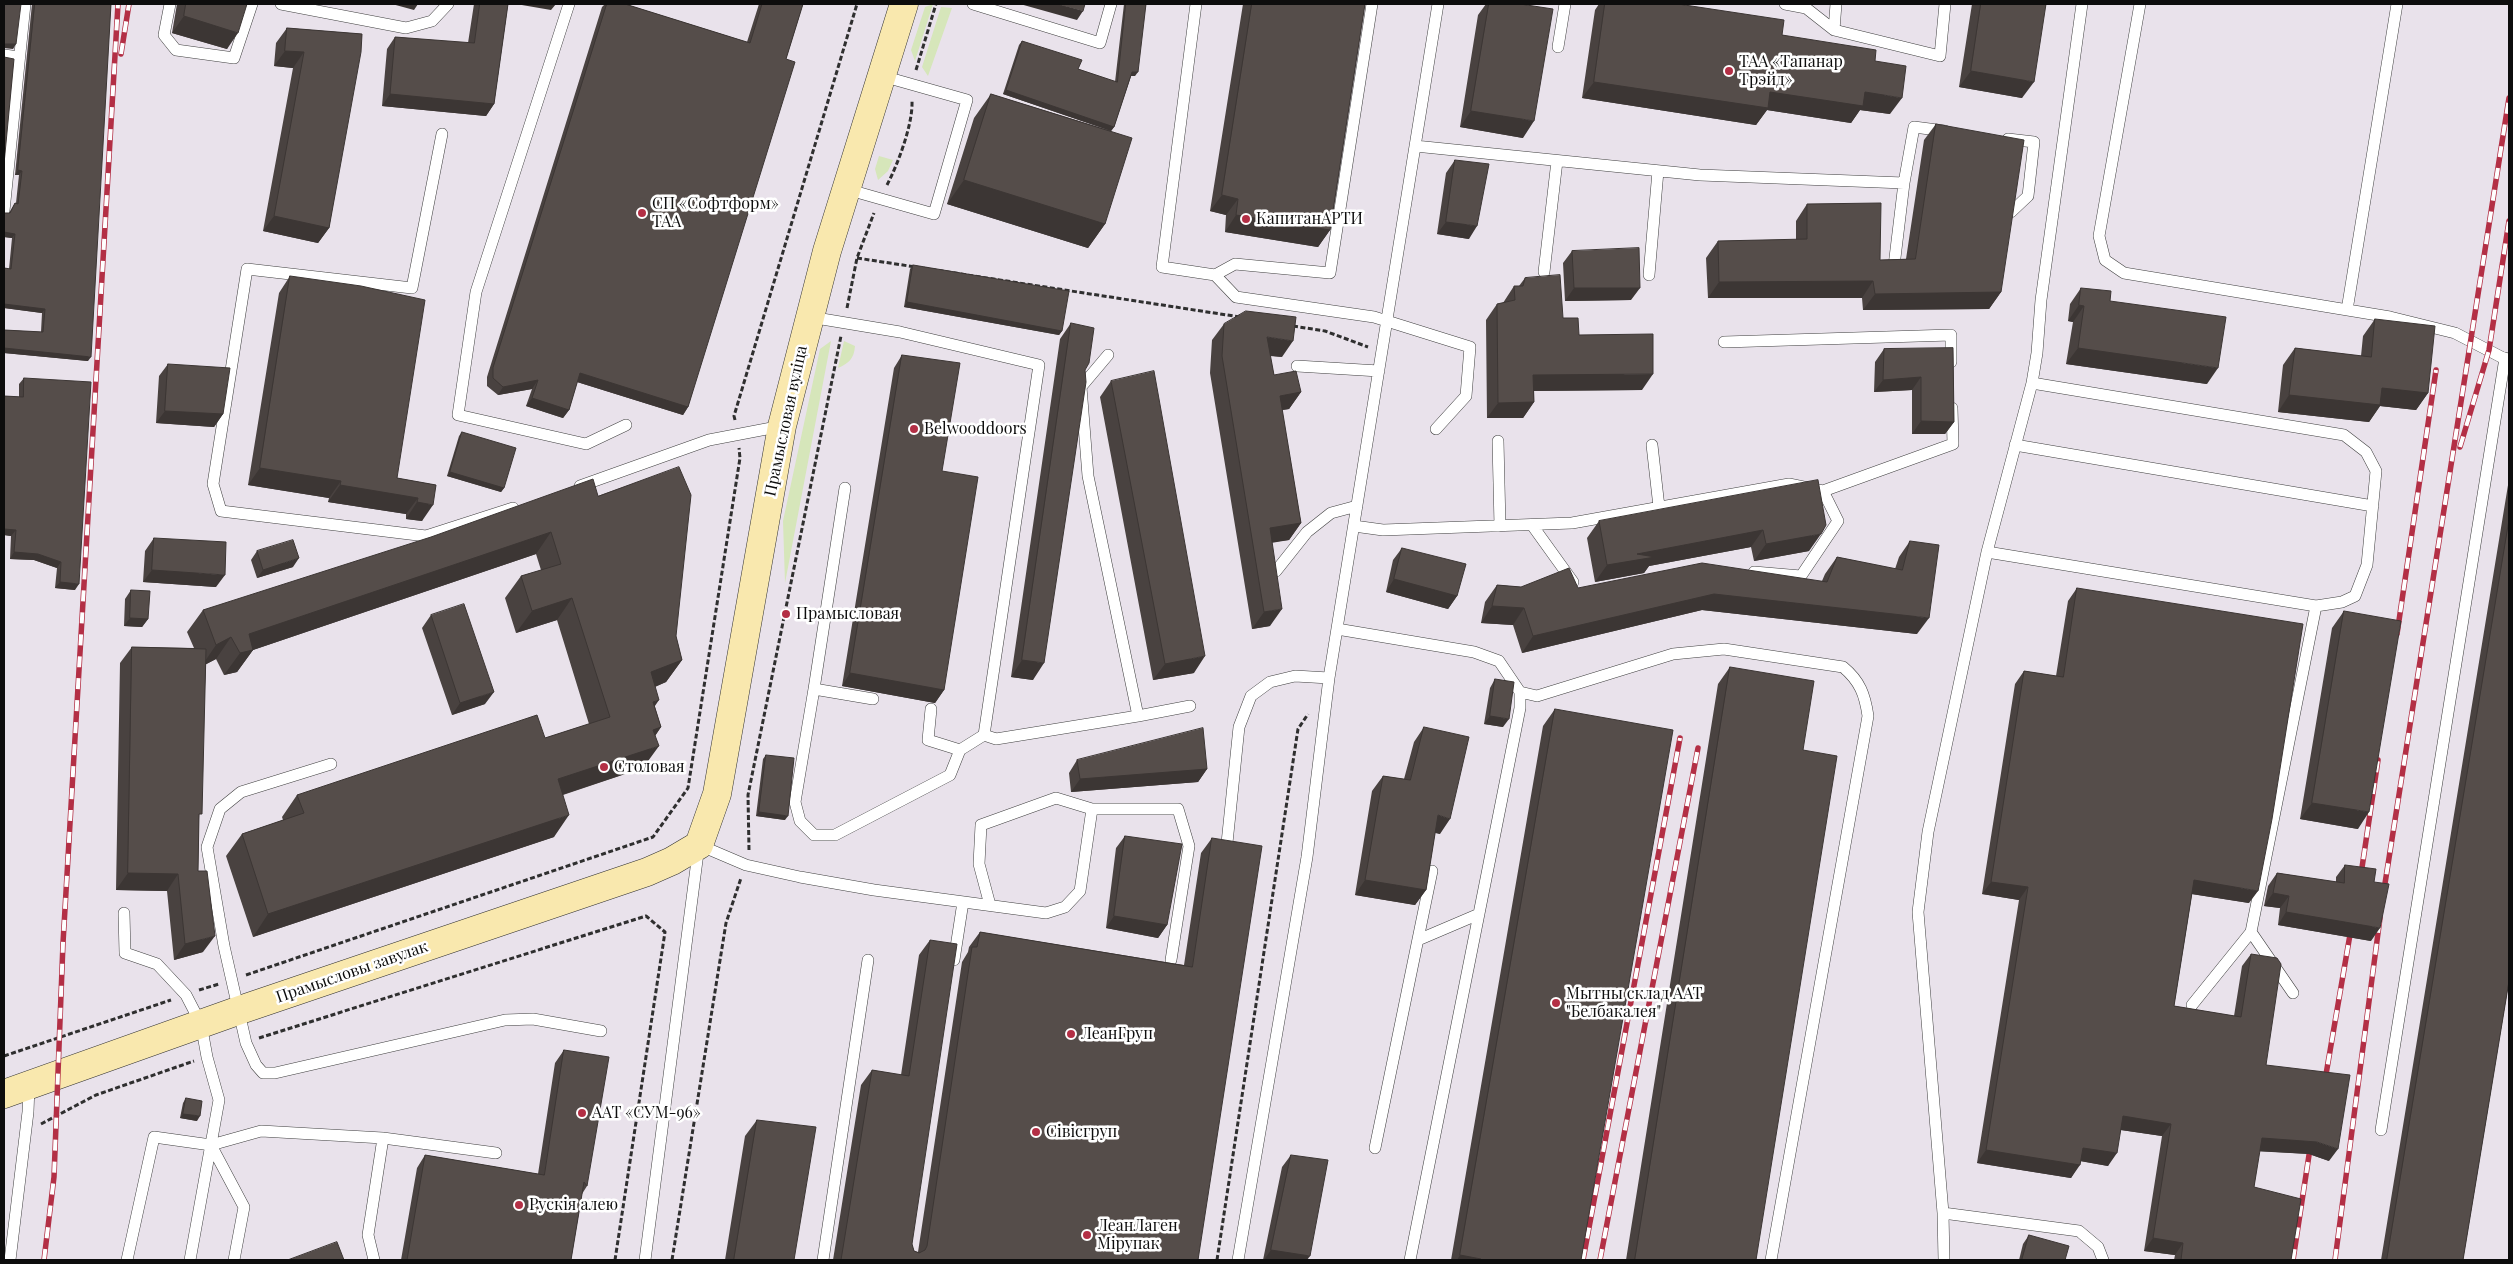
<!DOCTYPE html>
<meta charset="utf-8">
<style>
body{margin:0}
#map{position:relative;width:2513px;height:1264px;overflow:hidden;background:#fef9ee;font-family:"Playfair Display",serif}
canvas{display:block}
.frame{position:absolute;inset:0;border:5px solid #0d0d0d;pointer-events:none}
</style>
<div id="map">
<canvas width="2513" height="1264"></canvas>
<div class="frame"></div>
</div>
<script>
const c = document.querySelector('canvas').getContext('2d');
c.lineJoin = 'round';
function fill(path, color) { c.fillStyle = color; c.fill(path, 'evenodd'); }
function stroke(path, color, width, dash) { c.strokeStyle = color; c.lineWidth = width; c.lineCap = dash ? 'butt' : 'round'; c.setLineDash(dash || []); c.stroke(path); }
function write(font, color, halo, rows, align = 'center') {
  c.font = font + ' "Playfair Display",serif'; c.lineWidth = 5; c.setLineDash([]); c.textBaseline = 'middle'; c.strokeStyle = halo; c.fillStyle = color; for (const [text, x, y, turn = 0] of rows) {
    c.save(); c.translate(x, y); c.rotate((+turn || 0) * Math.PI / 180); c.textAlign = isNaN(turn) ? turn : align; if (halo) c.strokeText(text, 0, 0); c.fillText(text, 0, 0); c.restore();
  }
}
fill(new Path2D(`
 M4,4H2509V1260H4Z`), '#e9e2eb');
fill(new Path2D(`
 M933,4L915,61L911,50L925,7Z
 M941,7L952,8L928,76L922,67Z
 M879,156L893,160L888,171L878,180L875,169Z
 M831,341L785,583L783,521L820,349Z
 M844,341L855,346C854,359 849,363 838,368Z`), '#d6e6ba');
const lane = new Path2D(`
 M170,4L164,35L176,50L234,58L252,4
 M281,4L406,28L432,21L448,4
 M569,4L476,292L458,415L586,444L626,425
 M973,4L1100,43L1111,4
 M1196,4L1162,267L1215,275L1235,264L1330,273L1372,4
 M1785,4L1806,8L1834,30L1940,56L1945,4
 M2140,4L2099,236L2105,260L2124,273L2390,317L2455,333L2509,361
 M1834,30L1836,4
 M1558,47L1565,4
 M4,55L19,57
 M442,134L412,288L247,269L213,484L221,511L426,536L513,508
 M2008,139L2034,142L2028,196L2011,212
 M1415,146L1700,175L1904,183L1914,127L1945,131
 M846,189L934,214L967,100L882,76
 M4,211L25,4
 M1894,266L1904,183
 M1544,272L1557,161
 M1215,275L1236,297L1374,317L1470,347L1466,396L1436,429
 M1649,275L1658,171
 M2347,310L2397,4
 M810,317L900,332L1039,365L984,735L996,739L1138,716L1088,476L1081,387L1108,355
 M1724,342L1951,335V362
 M1297,366L1379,371
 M1498,441L1500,526
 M1652,445L1659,507
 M2015,445L2373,506
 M580,486L709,440L782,426
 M845,488L814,689L873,699
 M1823,491L1953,444L1952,408
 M1532,525L1573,582
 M1354,526L1383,530L1572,523L1789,484L1823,491L1838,521L1801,576L1754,572
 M1987,552L2316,606L2342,602L2355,596L2367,565L2376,471L2366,452L2344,435L2032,383
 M1276,571L1307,532L1331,513L1357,506
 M1337,629L1474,652L1499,661L1520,692V708L1410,1260
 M814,689L795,802L800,821L814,835H835L950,775L960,750
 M1520,692L1537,696L1673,654L1724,649L1843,667C1860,681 1865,695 1868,716L1771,1260
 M931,709L928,740L960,750L984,735
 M1138,716L1190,706
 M331,764L241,792L220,809L207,847L224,946L246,1043L256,1065L263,1073H275L505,1020L533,1019L601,1031
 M1227,843L1239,727L1251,696L1270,682L1295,676L1329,678
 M990,905L979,864L981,825L1056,798L1092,809
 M124,913L125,953L157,964L186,995L201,1024L207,1057L219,1100L190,1260
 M1418,940L1479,914
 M954,960L963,902
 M2293,993L2251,932L2316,606
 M2192,1005L2251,932
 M2381,1130L2505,358
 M211,1145L244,1207L234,1260
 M1375,1148L1432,871
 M1943,1213L2079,1231L2098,1247L2103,1260
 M10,1260L28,1112L29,1086
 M127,1260L154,1137L211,1145L261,1131L383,1138L496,1153
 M374,1260L368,1235L383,1138
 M645,1260L699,845L746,865L800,877L874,890L1046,913L1065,907L1080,891L1092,809H1178L1189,846L1171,960
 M823,1260L868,960
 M1238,1260L1307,857L1329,678L1438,4
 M1944,1260L1943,1213L1918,912L1928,832L1987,552L2032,383L2037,353L2041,300L2082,4`);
const secondary = new Path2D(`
 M4,1094L240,1010L647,872L672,861L699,845L717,794L782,426L827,251L904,4`);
stroke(lane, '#404040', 12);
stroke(secondary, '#2f2f2f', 29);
stroke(new Path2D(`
 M916,70L936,4
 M887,185C898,164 913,124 912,101
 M857,258L1240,317
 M847,308L857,258L874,213
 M1293,326L1325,331L1368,347
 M735,420L734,416L857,4
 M749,850L748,795L841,336
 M246,975L653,837L688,788L740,458L739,448
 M199,990L219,984
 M259,1038L646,916L665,932L615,1260
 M4,1056L171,1000
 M41,1124L96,1095L194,1061
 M672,1260L726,923L741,878
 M1217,1260L1298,729L1308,714`), '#2f2f2f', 3, [5, 2.5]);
stroke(lane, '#fff', 11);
stroke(secondary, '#f9e8ae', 28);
const rail = new Path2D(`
 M121,54L129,4
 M2460,447L2489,350L2509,221
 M2397,634L2436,370
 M2360,881L2378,760
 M2383,896L2509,98
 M2324,1086L2352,923
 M44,1260L54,1177L63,943L118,4
 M1583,1260L1680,738
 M1600,1260L1698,748
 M2293,1260L2311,1142
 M2335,1260L2380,918`);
stroke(rail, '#b32f45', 5.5);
stroke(rail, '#fff', 4, [11]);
fill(new Path2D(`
 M32,4H111L88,361L4,353V330L41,332L42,313L4,308V268L9,269L12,238L4,237V213H9L15,203H16L19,175H15Z
 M177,4H247L227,49L172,33Z
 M474,4H508L494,104L486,116L382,106L387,49L395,37L468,43Z
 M605,4H625L747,42L759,4H803L786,59L688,407L683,415L577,382L569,410L563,418L526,406L532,389L498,395L487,386V377L602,7Z
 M1124,4H1146L1135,76H1131L1114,127L1111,131L1105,224L1088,248L947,204L974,118L991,94L1111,131L1003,94L1019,45L1022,41L1078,69L1115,82Z
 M1243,4H1365L1330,230L1318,247L1225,232L1226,215L1210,211Z
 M1486,4H1520L1523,138L1460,127L1478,15Z
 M1599,4H1678L1782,35L1875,61L1890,114L1860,110L1851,123L1767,110L1756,125L1582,98L1595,10Z
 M1972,4H2046L2022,98L1959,87Z
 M287,28L362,34L329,228L318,243L263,231L293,68L274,66L276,43Z
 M1936,124L2001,292L1989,309L1863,310L1862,298H1708L1706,258L1718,241L1796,240V221L1807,204L1880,260L1906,259L1924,140Z
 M1455,160L1469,239L1437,234L1446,173Z
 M1572,251L1631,300L1565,301L1563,263Z
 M913,265L1062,331L1059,335L904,307L910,269Z
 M290,276L397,478L436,485L422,521L406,519V514L328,502L329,498L248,485L279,293Z
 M1525,278L1579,335L1642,390L1534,391V402L1523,418H1487L1486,320L1497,304L1503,303L1514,286H1519Z
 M2081,288L2110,301L2207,384L2066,364L2073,322L2068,321L2070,304Z
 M2375,319L2428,393L2416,410L2380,406L2369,422L2278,412L2283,365L2295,348L2361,356L2363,336Z
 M1071,323L1085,370L1033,680L1011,677L1060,339Z
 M1224,324L1282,357L1270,356L1274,375L1301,392L1289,409L1282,410L1301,523L1289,540L1272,542L1270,626L1252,629L1210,373L1212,340Z
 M1953,348L1954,422L1945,434H1912V390L1874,392L1875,362L1884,349Z
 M902,355L942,471L944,690L935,703L842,686L894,368Z
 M168,364L223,414L214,427L156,423L159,376Z
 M24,378L75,590L55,588L57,568L34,560L10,559L11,536L4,535V396L19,397V384Z
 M1111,381L1194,673L1153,680L1100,397Z
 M462,432L504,488L501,492L447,476L459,436Z
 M2509,479V981L2463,1260H2381Z
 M1818,480L1809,551L1754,561L1751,547L1649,566L1644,573L1595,582L1587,538L1599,521Z
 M598,496L676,636L682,660L666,682L655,687V707L661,727L655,736L643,768L563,795L554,837L253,937L226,856L242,834L283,820L282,817L297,795L545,738L589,724L557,620L516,633L505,598L521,576L541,570L536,554L253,650L237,672L224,675L216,659L206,664L199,819L198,871L203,952L174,960L167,891L116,890L120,663L132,647L194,648L187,632L203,610Z
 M154,538L216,587L143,582L145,551Z
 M1910,541L1917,634L1702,610L1522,653L1513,625L1481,623L1485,602L1497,585L1521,587L1578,588L1822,581L1825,574L1837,557L1895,569L1899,557Z
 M1402,548L1457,596L1448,609L1386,592L1393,560Z
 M257,551L293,567L257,578L251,560Z
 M2077,588L2249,903L2192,894L2174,1006L2234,1016L2242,966L2251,954L2266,1065L2329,1161L2309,1154L2259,1151L2254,1187L2291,1260H2174L2175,1255L2144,1251L2162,1136L2121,1130L2108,1166L2081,1161L2071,1178L1977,1163L2019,900L1982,894L2015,684L2024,671L2056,676L2068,601Z
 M131,590L148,619L142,627L124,626L125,599Z
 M2344,611L2358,829L2300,819L2332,628Z
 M431,615L485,704L452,715L422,628Z
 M1730,667L1803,750L1756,1260H1626L1718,684Z
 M1495,679L1503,727L1484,724L1490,688Z
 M1555,709L1581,1260H1451L1543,726Z
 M1424,727L1440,834L1435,833L1426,890L1415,905L1355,895L1372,791L1383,776L1404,779L1414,742Z
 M766,755L785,820L756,816L763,759Z
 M1077,760L1207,769L1198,782L1071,792L1069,773Z
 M1125,836L1167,925L1158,938L1106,928L1116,848Z
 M1212,838L1198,1260H833L861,1085L872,1070L901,1075L919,955L930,940L912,1244L914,1251L918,1252L962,962L968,952L969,947L980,932L1184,965L1201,853Z
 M2345,865L2374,882L2371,941L2278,925L2280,908L2264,906L2268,886L2277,873L2336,882V877Z
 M564,1050L587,1186L582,1194L571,1260H401L417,1168L425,1155L538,1174L555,1063Z
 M186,1098L197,1121L180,1118L183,1103Z
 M757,1120L794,1260H725L745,1136Z
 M1291,1155L1307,1260H1263L1282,1167Z
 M2029,1235L2065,1260H2019L2023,1244Z`), '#494240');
fill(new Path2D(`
 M392,4H418L414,10Z
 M516,4H556L551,10Z
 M1020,4H1056L1083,11L1077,20Z
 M184,16L238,33L227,49L172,33Z
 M5,44H16L13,49L4,48V45Z
 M285,51L304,52L293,68L274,66Z
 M1971,71L2034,82L2022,98L1959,87Z
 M1132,72H1138L1135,76H1129Z
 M1594,82L1770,92H1865L1902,98L1890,114L1860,110L1851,123L1767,110L1756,125L1582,98Z
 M1006,90L1114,127L1111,131L1003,94Z
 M390,94L494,104L486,116L382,106Z
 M1471,111L1534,121L1523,138L1460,127Z
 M18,170L22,171L19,175H15Z
 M964,180L1105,224L1088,248L947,204Z
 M1222,195L1238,199L1226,215L1210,211Z
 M1236,215L1330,230L1318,247L1225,232Z
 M274,216L329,228L318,243L263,231Z
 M1446,222L1477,226L1469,239L1437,234Z
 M4,232L15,234L12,238L4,237Z
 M1873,281L1862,298H1708L1719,282Z
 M1574,288H1640L1631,300L1565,301Z
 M2001,292L1989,309L1863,310L1875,294Z
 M907,302L1062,331L1059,335L904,307Z
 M4,304L45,309L42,313L4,308Z
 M2079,305L2084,306L2073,322L2068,321Z
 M1267,337L1293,341L1282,357L1256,354Z
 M4,348L91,357L88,361L4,353Z
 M2078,348L2218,368L2207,384L2066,364Z
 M580,373L688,407L683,415L574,381Z
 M1653,374L1642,390L1522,391L1533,375Z
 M1921,377L1912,390L1874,392L1883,380Z
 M538,380L532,389L498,395L503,387Z
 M2382,388L2428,393L2416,410L2380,406L2369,422L2278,412L2289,395Z
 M1301,392L1289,409L1268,412L1280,396Z
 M532,398L569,410L563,418L526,406Z
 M1534,402L1523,418H1487L1498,403Z
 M165,411L223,414L214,427L156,423Z
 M1921,421L1954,422L1945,434H1912Z
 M260,468L341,481L329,498L248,485Z
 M450,472L504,488L501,492L447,476Z
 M340,485L418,498L406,514L328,502Z
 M417,502L433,505L422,521L406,519Z
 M1301,523L1289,540L1259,545L1270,528Z
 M4,529L16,530L11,536L4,535Z
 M1763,530L1751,547L1649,566L1644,573L1595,582L1607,565L1637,554Z
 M551,532L536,554L250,651L253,650L237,672L224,675L240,653L249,634Z
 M1821,534L1809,551L1754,561L1766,544Z
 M14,552L38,554L61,562L57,568L34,560L10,559Z
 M299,558L293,567L257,578L263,570Z
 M152,570L225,575L216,587L143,582Z
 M1394,579L1457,596L1448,609L1386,592Z
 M60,582L79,584L75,590L55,588Z
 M1714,594L1929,618L1917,634L1702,610L1522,653L1533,636Z
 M572,598L557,620L516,633L532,611Z
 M1492,606L1524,608L1513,625L1481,623Z
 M1282,609L1270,626L1252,629L1264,612Z
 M130,618L148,619L142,627L124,626Z
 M231,637L216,659L201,667L216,645Z
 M1205,656L1194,673L1153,680L1165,664Z
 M682,660L666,682L635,695L651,672Z
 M1022,660L1044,663L1033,680L1011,677Z
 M850,673L944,690L935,703L842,686Z
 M494,692L485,704L452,715L460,703Z
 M659,700L644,722L653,702Z
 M1490,716L1509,719L1503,727L1484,724Z
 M661,727L646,749L653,730Z
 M659,746L643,768L543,801L558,779Z
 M1207,769L1198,782L1071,792L1080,779Z
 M2312,803L2369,812L2358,829L2300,819Z
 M759,812L788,816L785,820L756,816Z
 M569,815L554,837L253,937L268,914Z
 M1438,815L1450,819L1440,834L1428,830Z
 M128,873L178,874L167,891L116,890Z
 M1365,880L1426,890L1415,905L1355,895Z
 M2194,880L2258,891L2249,903L2185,893Z
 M1991,882L2028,887L2019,900L1982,894Z
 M2273,893L2289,896L2280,908L2264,906Z
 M2286,912L2380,928L2371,941L2278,925Z
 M1114,916L1167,925L1158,938L1106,928Z
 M215,936L203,952L174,960L185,944Z
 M183,1114L200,1116L197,1121L180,1118Z
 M2123,1116L2171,1124L2162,1136L2114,1129Z
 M2262,1138L2317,1142L2338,1149L2329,1161L2309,1154L2253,1151Z
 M2083,1148L2117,1153L2108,1166L2074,1160Z
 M1986,1150L2080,1165L2071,1178L1977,1163Z
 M2153,1238L2183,1243L2175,1255L2144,1251Z
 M1271,1250L1310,1256L1307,1260H1264Z
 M1460,1255L1481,1259L1480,1260H1457Z`), '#3c3634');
const building = new Path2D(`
 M4,4H21L16,44H5L4,45Z
 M35,4H111L91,357L4,348V330L43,332L45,309L4,304V268L11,269L15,234L4,232V213H10L15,203L18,204L22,171L18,170Z
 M186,4H247L238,33L184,16Z
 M480,4H508L494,104L390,94L395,37L474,43Z
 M607,4H625L750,43L762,4H803L786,59L795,62L688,407L580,373L569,410L532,398L538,380L503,387L493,378V368Z
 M1056,4H1085L1083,11Z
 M1126,4H1146L1138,72H1132L1114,127L1006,90L1022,41L1082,60L1078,69L1117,82Z
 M1252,4H1365L1330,230L1236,215L1238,199L1222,195Z
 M1489,4H1520L1553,9L1534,121L1471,111Z
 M1605,4H1678L1784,20L1782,35L1876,50L1875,61L1906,66L1902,98L1865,92L1863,106L1770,92L1768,108L1594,82Z
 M1981,4H2046L2034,82L1971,71Z
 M287,28L362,34L361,52L329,228L274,216L304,52L285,51Z
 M4,57L14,59L4,164Z
 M991,94L1132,138L1105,224L964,180Z
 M1936,124L2024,140L2001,292L1875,294L1873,281L1719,282L1718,241L1807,239V204L1881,203L1880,260L1915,259Z
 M1455,160L1489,164L1477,226L1446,222Z
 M1639,248L1640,288H1574L1572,251Z
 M913,265L1069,291L1062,331L907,302Z
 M1560,275L1563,318H1578L1579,335L1653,334V374L1533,375L1534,402L1498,403L1497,304L1515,300L1514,286H1523L1525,278Z
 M290,276L361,286L425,300L397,478L436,485L433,505L417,502L418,498L340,485L341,481L260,468Z
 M2081,288L2111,291L2110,301L2226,317L2218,368L2078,348L2084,306L2079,305Z
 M1246,311L1296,317L1293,341L1267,337L1274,375L1296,371L1301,392L1280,396L1301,523L1270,528L1282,609L1264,612L1222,356L1224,324Z
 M2375,319L2435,326L2428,393L2382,388L2380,405L2289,395L2295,348L2371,357Z
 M1071,323L1094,328L1089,363L1085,370L1086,382L1044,663L1022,660Z
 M1953,348L1954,422L1921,421V377L1883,380L1884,349Z
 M902,355L960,363L942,471L978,477L944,690L850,673Z
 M168,364L230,368L223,414L165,411Z
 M1154,371L1205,656L1165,664L1111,381Z
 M24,378L91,382L79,584L60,582L61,562L38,554L14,552L16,530L4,529V396L23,397Z
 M462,432L516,448L504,488L450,472Z
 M679,467L691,495L676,636L682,660L651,672L659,700L653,702L661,727L653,730L659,746L558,779L569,815L268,914L242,834L304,813L297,795L537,715L545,738L610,717L572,598L532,611L521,576L561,564L551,532L249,634L253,650L240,653L231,637L216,645L203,610L431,537L593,479L598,496Z
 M1818,480L1826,525L1821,534L1766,544L1763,530L1637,554L1655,557L1607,565L1599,521Z
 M2509,520V981L2463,1260H2387Z
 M154,538L226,542L225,575L152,570Z
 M293,540L299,558L263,570L257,551Z
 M1910,541L1939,545L1929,618L1714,594L1533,636L1524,608L1492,606L1497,585L1521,587L1569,568L1578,588L1702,563L1827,582L1837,557L1902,570Z
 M1402,548L1466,564L1457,596L1394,579Z
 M2077,588L2303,624L2272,819L2258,891L2194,880L2174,1006L2241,1017L2251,954L2277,958L2281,964L2266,1065L2350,1075L2338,1149L2317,1142L2262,1138L2254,1187L2301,1199L2291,1260H2181L2183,1243L2153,1238L2171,1124L2123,1116L2117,1153L2083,1148L2080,1165L1986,1150L2028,887L1991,882L2024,671L2063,677Z
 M131,590L150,591L148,619L130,618Z
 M464,604L494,692L460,703L431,615Z
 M2344,611L2401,621L2369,812L2312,803Z
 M132,647L206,649L202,814H199L198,871H207L215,936L185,944L178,874L128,873Z
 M1730,667L1814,681L1803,750L1837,756L1756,1260H1635Z
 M1495,679L1514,682L1509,719L1490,716Z
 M1555,709L1673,730L1581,1260H1481V1259L1460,1255Z
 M1424,727L1469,737L1450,819L1438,815L1426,890L1365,880L1383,776L1410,780Z
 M1203,728L1207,769L1080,779L1077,760Z
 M766,755L794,758L788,816L759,812Z
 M1125,836L1182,844L1167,925L1114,916Z
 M1212,838L1262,846L1198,1260H841L872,1070L909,1076L930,940L957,944L912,1244L914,1251L919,1253L925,1250L927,1246L972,947H977L980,932L1192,967Z
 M2345,865L2376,869L2374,882L2389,884L2380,928L2286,912L2289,896L2273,893L2277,873L2344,883Z
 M564,1050L609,1057L587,1186L584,1182L571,1260H407L425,1155L544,1175Z
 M186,1098L202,1101L200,1116L183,1114Z
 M757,1120L816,1127L794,1260H734Z
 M1291,1155L1328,1160L1310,1256L1271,1250Z
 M2029,1235L2069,1246L2065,1260H2022Z
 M337,1242L344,1260H288Z`);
fill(building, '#554d4a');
stroke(building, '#3c3634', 1);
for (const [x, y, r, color] of [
 [1729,71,5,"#b32f45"],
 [642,213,5,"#b32f45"],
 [1246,219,5,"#b32f45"],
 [914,429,5,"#b32f45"],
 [786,614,5,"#b32f45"],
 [604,767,5,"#b32f45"],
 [1556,1003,5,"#b32f45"],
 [1071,1034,5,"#b32f45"],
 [582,1113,5,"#b32f45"],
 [1036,1132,5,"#b32f45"],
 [519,1205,5,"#b32f45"],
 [1087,1235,5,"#b32f45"]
]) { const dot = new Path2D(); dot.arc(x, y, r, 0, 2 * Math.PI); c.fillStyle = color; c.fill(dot); stroke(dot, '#fff', 2); }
write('16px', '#0d0d0d', '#fff', [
 ["ТАА «Тапанар",1739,62],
 ["Трэйд»",1739,80],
 ["СП «Софтформ»",652,204],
 ["ТАА",652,222],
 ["КапитанАРТИ",1256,219],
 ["Belwooddoors",924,429],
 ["Прамысловая",796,614],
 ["Столовая",614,767],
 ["Мытны склад ААТ",1566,994],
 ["\"Белбакалея\"",1566,1012],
 ["ЛеанГруп",1081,1034],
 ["ААТ «СУМ-96»",592,1113],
 ["Сівісгруп",1046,1132],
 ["Рускія алею",529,1205],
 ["ЛеанЛаген",1097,1226],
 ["Мірупак",1097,1244]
], 'left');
write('16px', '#0d0d0d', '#fff', [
 ["Прамысловая вуліца",786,421,-78],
 ["Прамысловы завулак",352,972,-19]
]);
</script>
